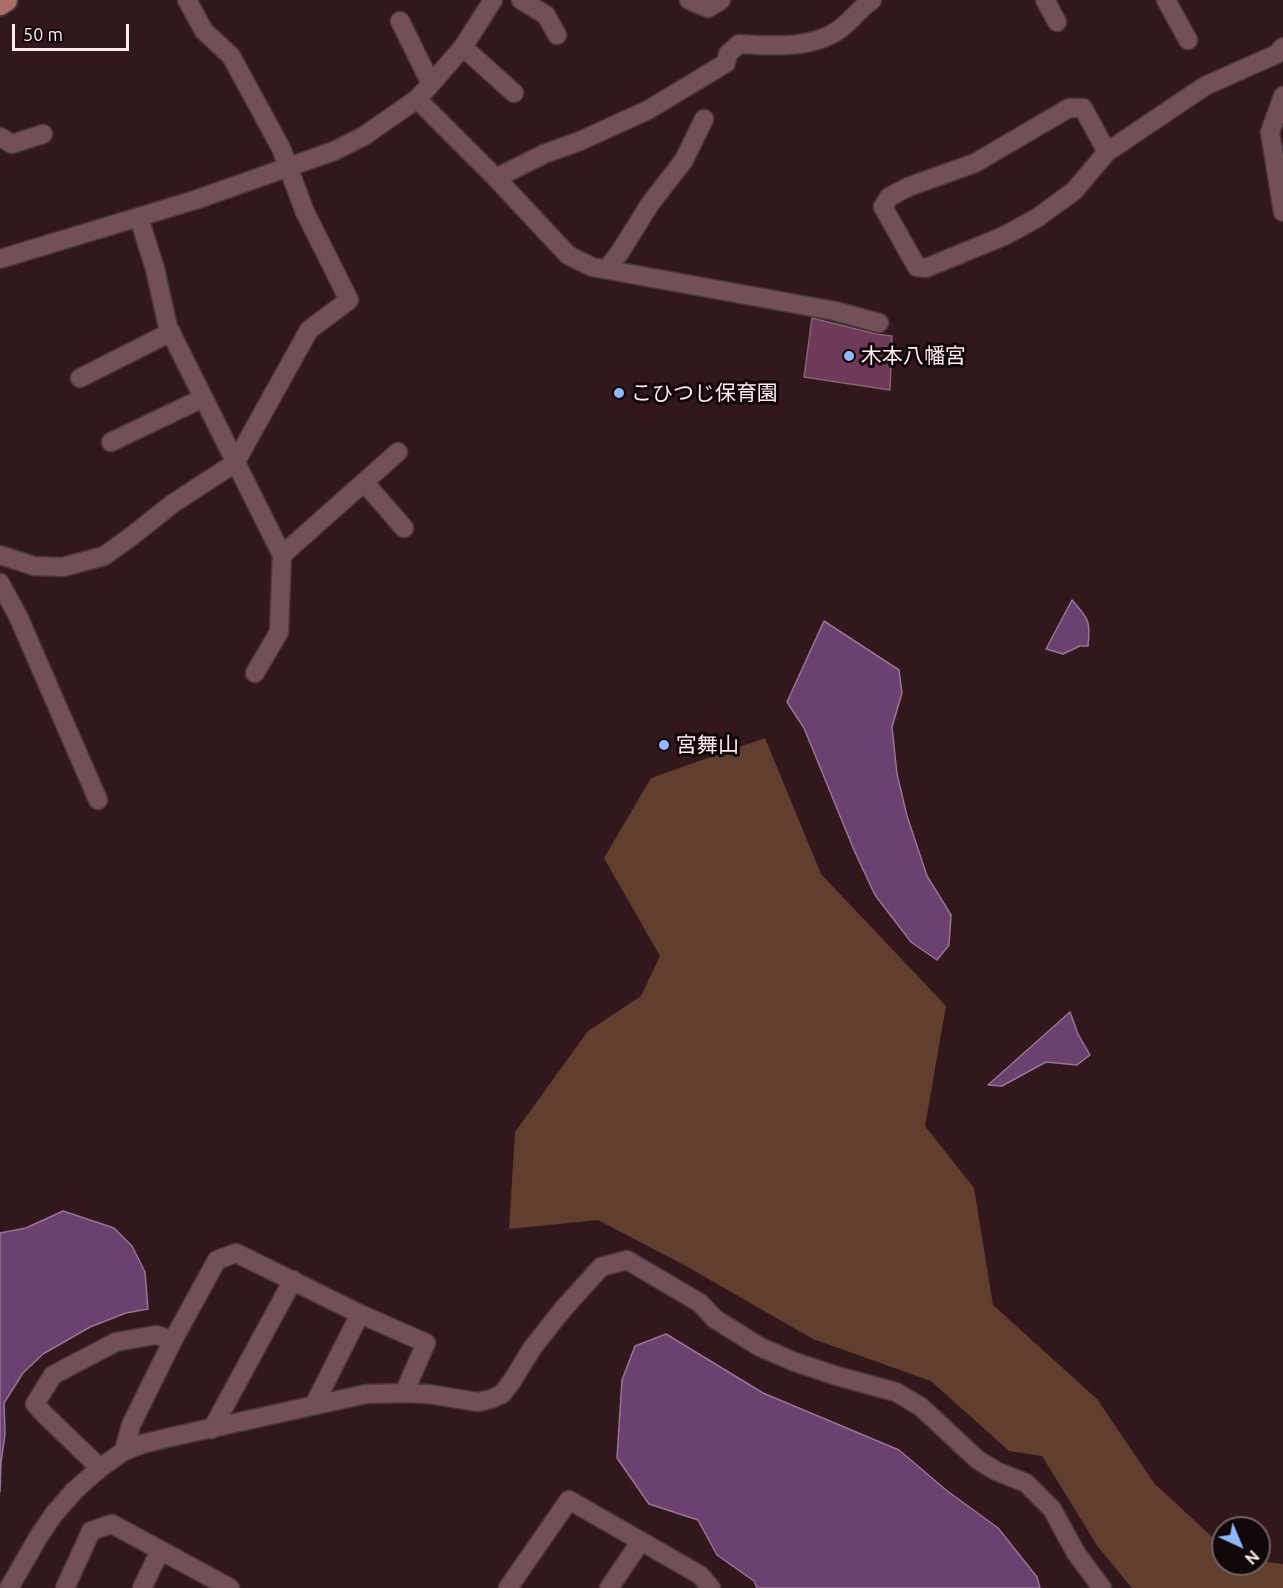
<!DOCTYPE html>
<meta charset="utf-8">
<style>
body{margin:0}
#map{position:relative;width:1283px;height:1588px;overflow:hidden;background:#32171d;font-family:Ubuntu,sans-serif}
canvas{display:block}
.north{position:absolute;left:1211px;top:1516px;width:60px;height:60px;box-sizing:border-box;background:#120709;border:2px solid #706265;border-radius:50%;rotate:136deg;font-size:16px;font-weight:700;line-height:24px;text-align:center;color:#feebee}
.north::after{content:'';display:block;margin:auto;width:21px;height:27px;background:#90b8fd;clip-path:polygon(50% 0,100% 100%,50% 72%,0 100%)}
.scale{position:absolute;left:12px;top:24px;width:117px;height:27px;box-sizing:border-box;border:3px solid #feebee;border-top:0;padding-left:8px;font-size:18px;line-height:21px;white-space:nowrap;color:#feebee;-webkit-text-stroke:4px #120709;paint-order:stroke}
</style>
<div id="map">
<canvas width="1283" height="1588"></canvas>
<div class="north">N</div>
<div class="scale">50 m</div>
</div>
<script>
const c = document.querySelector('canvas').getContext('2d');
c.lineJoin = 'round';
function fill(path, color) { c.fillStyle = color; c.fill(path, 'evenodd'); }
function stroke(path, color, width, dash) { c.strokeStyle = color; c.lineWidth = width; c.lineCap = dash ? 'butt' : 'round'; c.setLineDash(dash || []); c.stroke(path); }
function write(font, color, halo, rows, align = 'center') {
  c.font = font + ' Ubuntu,"Noto Sans JP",sans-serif'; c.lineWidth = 6; c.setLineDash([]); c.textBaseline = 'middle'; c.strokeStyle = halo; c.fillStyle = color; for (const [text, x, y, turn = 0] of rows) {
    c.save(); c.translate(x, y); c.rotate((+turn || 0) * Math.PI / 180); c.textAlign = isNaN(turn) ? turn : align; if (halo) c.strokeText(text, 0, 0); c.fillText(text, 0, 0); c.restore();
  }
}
fill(new Path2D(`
 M765,738L821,874L946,1006L925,1126L974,1188L993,1305L1097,1399L1154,1483L1223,1547V1564H1259V1561L1283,1564V1588H1132L1098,1547L1042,1456L1009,1451L931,1381L813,1339L684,1265L598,1220L509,1229L515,1132L588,1031L641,996L660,956L604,858L651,778Z`), '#603f2e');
const water = new Path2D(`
 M1072,600C1088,618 1091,621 1088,646H1080L1063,654L1046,649Z
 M824,621L899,670L902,693L892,727L897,774L907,816L927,876L951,915L949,945L937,960L911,942L875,895L854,850L804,728L787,702Z
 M1070,1012L1078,1034L1090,1055L1077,1065L1046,1062L1002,1086L988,1085Z
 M63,1211L114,1228L132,1246L145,1272L148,1309L126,1313L90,1327L43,1354L23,1373L4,1403L5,1434L1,1463L0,1492V1233L26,1228Z
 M666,1334L763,1393L899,1450L946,1490L998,1528L1037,1577L1040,1588H757L754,1581L717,1555L698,1520L649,1504L617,1458L622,1380L635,1346Z`);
fill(water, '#6b426f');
stroke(water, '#977595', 1.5);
const building = new Path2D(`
 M812,318L876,334L892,336L890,390L804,377Z`);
fill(building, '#6f3959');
stroke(building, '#826575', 1.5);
const minor = new Path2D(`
 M521,0L546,15L557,35
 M689,0L708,8L721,0
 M1045,0L1057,22
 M1166,0L1188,40
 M400,21L431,84
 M463,47L514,93
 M1283,96L1270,132L1283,212
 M417,99L496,178L568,255L592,267L835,311L879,323
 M0,137L12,144L43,134
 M1107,152L1074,191L1037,218L1004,236L926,268L917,267L883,207L889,197L908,187L975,163L1069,108H1083L1107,152L1205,86L1277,54L1283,47
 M496,178L544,154L580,141L648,110L726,63L728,54L739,44C772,46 813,49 840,29C852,20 860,8 872,0
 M139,218L155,269L168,327L282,555
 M0,259L195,200L334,151L364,136L417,99L431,84L463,47L493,0
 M607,269L620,252L650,204L684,160L704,119
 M80,378L171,332
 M111,442L203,398
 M364,482L404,528
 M0,555L34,566L63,567L104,556L132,536L172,504L235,463L309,330L349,300L305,212L281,148L231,56L204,31L187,0
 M0,583L18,616L98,800
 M255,673L279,632L282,555L398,452
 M314,1405L360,1314
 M212,1429L293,1280
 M124,1451L131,1425L173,1340L217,1260L236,1253L360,1314L426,1343L404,1393
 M100,1468L45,1415L35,1404L53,1375L116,1342L156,1335L173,1340
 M9,1588L39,1536L54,1514L74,1491L100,1468L124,1451L142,1444L171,1437L366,1394L404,1393L428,1394L478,1402L491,1399L502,1394L512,1381L533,1347L564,1308L601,1267L627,1260L700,1303L715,1319L760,1347L795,1362L837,1376L896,1392L921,1407L978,1460L996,1471L1026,1483L1052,1509L1076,1553L1102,1588
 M65,1588L91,1531L112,1524L230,1588
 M142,1588L160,1551
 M508,1588L569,1500L700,1575L711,1588
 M609,1588L641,1541`);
const major = new Path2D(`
 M0,4L6,0`);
stroke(minor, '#4b363b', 21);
stroke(major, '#4b363b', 26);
stroke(minor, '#715157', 18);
stroke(major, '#ac6e6b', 22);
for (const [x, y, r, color] of [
 [849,356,6,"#90b8fd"],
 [619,393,6,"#90b8fd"],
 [664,745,6,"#90b8fd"]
]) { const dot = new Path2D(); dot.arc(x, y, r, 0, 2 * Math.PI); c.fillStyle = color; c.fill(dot); stroke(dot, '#120709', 2); }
write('21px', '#feebee', '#120709', [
 ["木本八幡宮",861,356],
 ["こひつじ保育園",631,393],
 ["宮舞山",676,745]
], 'left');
</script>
